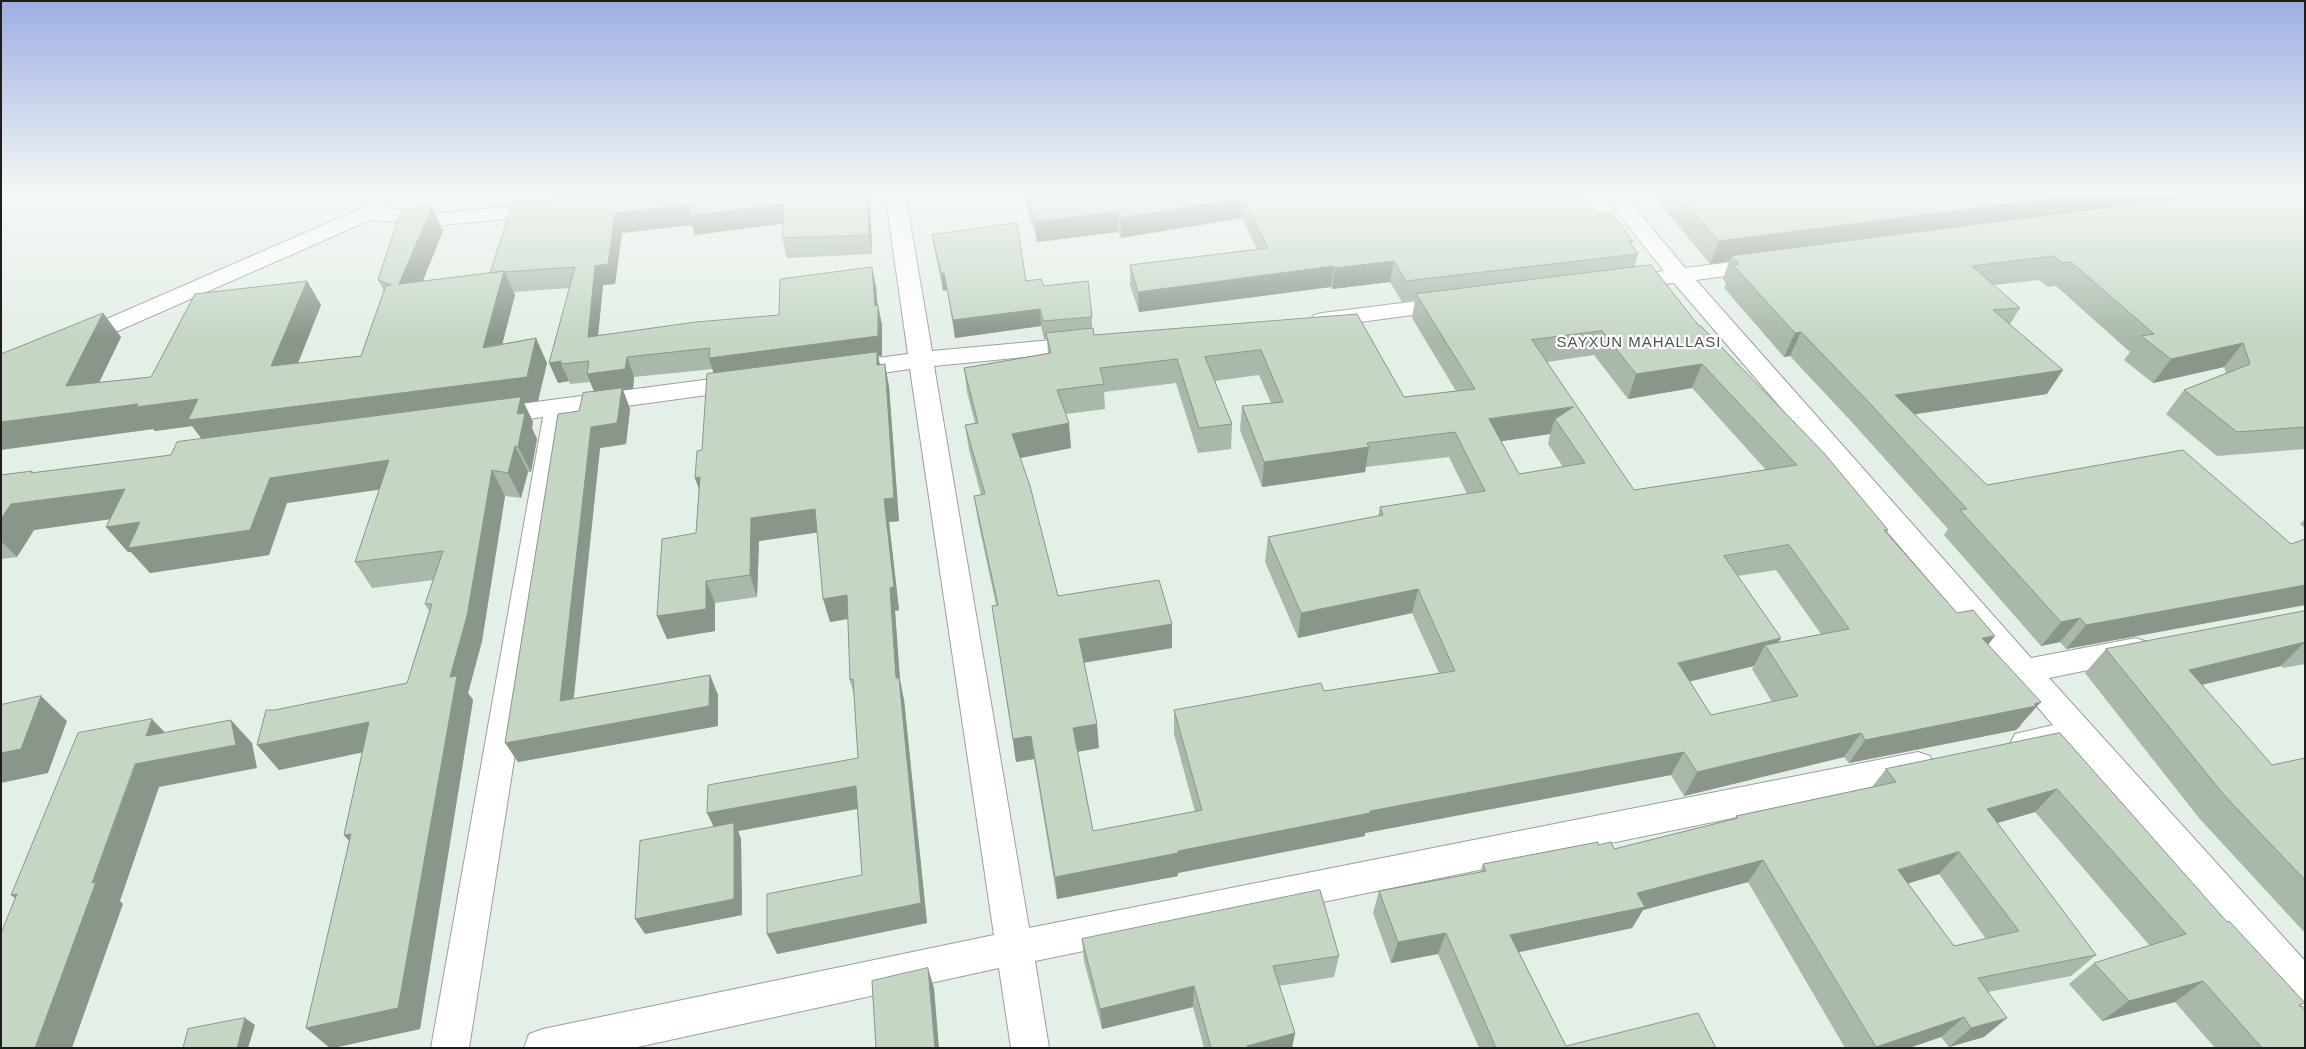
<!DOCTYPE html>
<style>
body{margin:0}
#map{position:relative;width:2306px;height:1049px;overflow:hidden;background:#e4efe7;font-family:Helvetica,sans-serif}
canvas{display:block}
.frame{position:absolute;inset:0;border:2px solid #1e1e1e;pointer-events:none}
</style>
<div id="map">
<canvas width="2306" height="1049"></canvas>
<div class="frame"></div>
</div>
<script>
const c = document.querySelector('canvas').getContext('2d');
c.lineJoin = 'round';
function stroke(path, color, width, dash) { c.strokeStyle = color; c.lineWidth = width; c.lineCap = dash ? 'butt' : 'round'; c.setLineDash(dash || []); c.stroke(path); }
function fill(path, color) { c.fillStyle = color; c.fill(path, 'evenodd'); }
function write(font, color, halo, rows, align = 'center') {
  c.font = font + ' Helvetica,sans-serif'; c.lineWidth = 4.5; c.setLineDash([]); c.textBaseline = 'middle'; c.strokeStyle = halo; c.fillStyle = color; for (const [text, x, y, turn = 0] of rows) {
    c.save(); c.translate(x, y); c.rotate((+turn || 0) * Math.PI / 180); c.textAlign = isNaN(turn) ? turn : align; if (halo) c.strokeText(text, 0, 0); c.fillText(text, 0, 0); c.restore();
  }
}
const minor = new Path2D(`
 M375,193H396L383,208L443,213L547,203L554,205L557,209L554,213L547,215L443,225L370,220L86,345L78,347L70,345L66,340L70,335L360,209Z
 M885,193H905L932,351L1085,337L1093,339L1097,344L1093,349L1085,351L934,366L1029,928L1918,752L1930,756L1934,766L1930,776L1918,780L1035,961L1049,1048H1011L999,968L633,1048H524L529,1034L543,1029L994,935L910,369L847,378L838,375L835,370L838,365L847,362L908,354Z
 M1602,193H1623L1685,268L1763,258L1771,260L1774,265L1771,270L1696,280L2031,658L2136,638L2147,642L2151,650L2147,658L2049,678L2305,961V1007L2292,1002L2072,748L2026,757L2015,754L2010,744L2015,734L2053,725L1674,283L1624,290L1616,288L1613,283L1616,278L1664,271Z
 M1450,297L1458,299L1461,304L1458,309L1322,327L1314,325L1310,320L1314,315L1322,313Z
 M742,375L751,377L754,383L751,389L568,414L469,1048H431L543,417L490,424L481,422L477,416L481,410L490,408Z`);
stroke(minor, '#9f9f9f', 2);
fill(minor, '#fff');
fill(new Path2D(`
 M574,193H870L872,254L787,258L782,238L783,223L695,235L692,225L622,233L615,284L603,285L598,335L779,315L876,286L877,305L882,325V356H878L880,365L885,364L889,387L899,521L889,522L899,610L895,611L900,680L904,700L927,923L777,954L862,875L857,809L738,831L741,839L742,915L645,934L714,827L707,813L858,758L854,695L850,680L848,619L830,622L817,532L759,541L757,597L715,603V631L667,639L657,616L696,533L699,488L695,478L702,450L714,373L713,369L634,377L633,389L623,390L630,409L626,444L600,448L574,698L710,675L718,695V726L518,762L579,411L594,391L590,382L570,384L569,381L558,383L569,288L514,292L515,295L502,344L547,363L538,401L524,403L533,422L532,428L537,439L531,472H528L521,498L505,496L482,641L468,693L473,700L420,1029L333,1048H330L306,1028L349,841L344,835L362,752L279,770L275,710L407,683L429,611L425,604L433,580L372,588L355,562L379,489L287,503L269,555L150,573L131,552H128L106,527L110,519L34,530L17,557L1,559V475L33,473L171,455L202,439L192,426L155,431L153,429L14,447L103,313L121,337L99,382L151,377L307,281L321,305L298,363L361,356L384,291L378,280L432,207L443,231L422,281L490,273L564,199L574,194Z
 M1023,193H1582L1598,215L1633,241L1631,245L1638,254L1634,268L1699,326L1888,530L1886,532L1957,613L1988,645L2021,726L2016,730L1849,763L1844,757L1684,796L1671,775L1365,833V836L1178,873V876L1057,899L1034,759L1016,762L992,606L996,605L978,521L974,496L981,495L969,450L965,425L975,423L967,392L964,368L1048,353L1047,339H1044L1041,326L955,338L947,290L943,291L935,252L932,235L1026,281L1044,286L1092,317V328L1094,335L1357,314L1404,397L1456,391L1412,318L1415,300L1402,302L1390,282L1332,289L1331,287L1139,312L1130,285V265L1257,249L1242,218L1121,238L1118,232L1037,242ZM1594,355L1628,399L1692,388L1766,470L1634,490L1547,362ZM1259,375L1271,403L1242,406L1240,430L1262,487L1365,472L1366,467L1449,457L1467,494L1380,507L1378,516L1268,537L1265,562L1298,638L1412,613L1439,673L1324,691L1174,710V734L1195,812L1093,831L1078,752L1099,748L1084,663L1172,648L1058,596L1020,458L1071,448L1066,414L1105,409L1104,392L1176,383L1198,453L1231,449L1232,424L1215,381ZM1550,434L1548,444L1563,467L1519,474L1501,441ZM1776,570L1821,634L1778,642L1781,638L1738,576ZM1754,666L1752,669L1772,702L1711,715L1690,681Z
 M1649,193H2305V449L2217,456L2166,414L2184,390L2226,373L2224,367L2153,383L2124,360L2130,352L2056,286L2048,287L2039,280L1994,285L2020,308L2010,324L2047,394L1914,414L1987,485L2291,544L2305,539V605L2066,649L2060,642L2041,646L1944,535L1948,529L1849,419L1790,356L1784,357L1724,288L1726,283L1723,279L1729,261L1710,264L1671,217Z
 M2305,519V528L2300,524Z
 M2305,611V664L2283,668L2281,666L2202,685L2272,765L2305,758V933L2199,818L2085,673L2106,649Z
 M2060,733L2300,1007L2305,1048H2215L2175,1002L2102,1021L2069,984L2094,963L2150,946L2035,812L1997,823L2096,955L2071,976L1988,992L1984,1037L1949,1047L1941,1037L1909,1048H1845L1748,882L1643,910L1632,928L1519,952L1566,1046L1716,1048H1479L1438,954L1391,963L1373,913L1379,891L1480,872L1483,864L1598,845L1614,849L1734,819L1736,816L1872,787L1886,769ZM1939,874L1986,939L1954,946L1908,883Z
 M1082,939L1339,956L1334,977L1279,986L1295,1033L1292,1048H1204L1193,1007L1102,1029L1084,961Z`), '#a9b8a9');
fill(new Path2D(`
 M867,193H870L872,254L869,235Z
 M2094,193H2258L1732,256L1729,261L1710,264L1719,241Z
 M1243,198L1242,218L1121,238V218Z
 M784,204L788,223L695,235L692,225L622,233L615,284L603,285L596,356L588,337L595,266L615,213L690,205Z
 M432,207L443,231L412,308L399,284Z
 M1118,212V232L1037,242L1035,222Z
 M1394,261L1390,282L1332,289L1335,268Z
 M1334,266L1331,287L1139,312L1138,292Z
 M872,267L876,286L878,310V305L882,325V356H878L882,375L715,378L709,358L875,306Z
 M504,271L515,295L495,372L483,348Z
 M941,273H944L947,290L943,291Z
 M307,281L321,305L287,391L271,366Z
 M1040,309L1041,326L955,338L953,320Z
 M103,313L121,337L86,410L66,386Z
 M1801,332L1790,356L1784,357L1795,333Z
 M536,338L547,363L538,401L524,403L533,422L532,428L537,439L531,472L518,447L522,426L206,445L192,426L155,431L153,429L1,450V422L138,404L140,406Z
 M2243,343L2224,367L2153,383L2171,359Z
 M627,357L634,377L633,389L623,390L630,409L626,444L600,448L571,721L560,701L595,394L587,374Z
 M561,361V364L569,381L558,383L549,363Z
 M885,364L889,387L899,521L889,522L899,610L895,611L900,680L904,700L927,923L777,954L767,934L921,903L896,678L884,499Z
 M1702,364L1692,388L1628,399L1636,374Z
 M2063,370L2047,394L1884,419L1895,395Z
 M1573,407L1555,419L1550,434L1483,444L1489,419Z
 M1069,423L1071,448L1015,459L1012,434Z
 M515,446L528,472L521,498L508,473Z
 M1369,447L1365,472L1262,487L1264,462Z
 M389,460L404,486L287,503L269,555L150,573L131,552H128L106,527L270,478Z
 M492,470L505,496L482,641L468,693L473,700L420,1029L333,1048H330L306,1028L450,677Z
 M700,477L703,501L695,478Z
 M125,489L146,514L34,530L17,557L1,541V519L11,504Z
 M815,509L821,532L759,541L757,597L750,575L751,518Z
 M706,581L715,603V631L667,639L657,616Z
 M2305,585V605L2066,649L2086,625Z
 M1418,589L1412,613L1298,638L1301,613Z
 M847,595L853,618L830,622L823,599Z
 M2080,618L2060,642L2041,646L2061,622Z
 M1172,624V648L1080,663L1079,639Z
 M1995,636L1976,660L1982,638Z
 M1781,638L1771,654L1765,645L1754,666L1667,687L1678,663Z
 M2305,642L2281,666L2166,693L2189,670Z
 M710,675L718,695V726L518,762L505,743Z
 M41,696L67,721L48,773L1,783V753Z
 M2041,702L2016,730L1849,763L1865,740Z
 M152,719L175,743L231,720L252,743L257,768L159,787L120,901L123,904L72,1048H35L92,883Z
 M369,722L388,747L279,770L257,745Z
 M1097,724L1099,748L1075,752L1073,728Z
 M1861,733L1844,757L1684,796L1697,772Z
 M1031,736L1034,759L1016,762L1013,739Z
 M1684,752L1671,775L1365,833V836L1178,873V876L1057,899L1055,877L1370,811Z
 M856,786L862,808L738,831L741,839L742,915L645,934L635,919L718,835L707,813Z
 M2057,789L2035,812L1967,832L1987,809Z
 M351,834L365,859L344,835Z
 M1959,852L1939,874L1880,892L1898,870Z
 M1763,860L1748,882L1643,910L1632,928L1501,956L1510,935L1637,893Z
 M17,894L40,917L11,895Z
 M1446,933L1438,954L1391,963L1398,942Z
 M928,968L934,988L939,1048H935Z
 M2203,981L2175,1002L2102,1021L2129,1001Z
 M1194,986L1193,1007L1102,1029L1100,1009Z
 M1964,1017L1941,1037L1909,1048H1875L1876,1047Z
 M245,1018L255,1025L248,1048H237Z
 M2007,1018L1984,1037L1949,1047L1971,1028Z
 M1295,1033L1292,1048H1247V1046Z`), '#8a968a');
const building = new Path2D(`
 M589,193H867L869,235L782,238L784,204L689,216L690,205L615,213L608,264L595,266L588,337L696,322L779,315L780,279L872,267L875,306L878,305V336L709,358L710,348L627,357L625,369L587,374L589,361L561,364V361L549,363L575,267L504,272V271L490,273L513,202L564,199L565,195Z
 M1027,193H1582L1598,215L1611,213L1633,241H1629L1638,254L1406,281L1394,261L1335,268L1334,266L1138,292L1130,265L1268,248L1243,198L1121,218L1118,212L1035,222Z
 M1678,193H2094L1719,241Z
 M2220,193H2305V427L2237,432L2184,390L2250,364L2243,343L2171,359L2141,336L2154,334L2071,262L2062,263L2054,256L1972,266L2020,308L1993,310L2063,370L1895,395L1987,485L2183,450L2291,544L2305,539V585L2086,625L2080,618L2061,622L1960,510L1967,509L1862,395L1801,332L1795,333L1733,265L1739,264L1732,256Z
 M432,207L399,284L504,271L483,348L536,338L527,377L188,420L198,399L136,407L138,404L1,422V354L103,313L66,386L151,377L195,294L307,281L271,366L361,356L386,285H391L378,280L401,210Z
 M1017,223L1026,281L1041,279L1044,286L1088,281L1092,317L1043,321L1040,309L953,320L944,273H941L932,235Z
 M1651,265L1699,326H1701L1824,453L1888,530H1884L1957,613L1973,610L1995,636L1982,638L2041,702L2034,704L2036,706L1865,740L1861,733L1697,772L1684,752L1370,811V813L1178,851V853L1055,877L1031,736L1013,739L992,606L998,605L974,496L985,494L965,425L978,423L964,368L1051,353L1046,333L1093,328L1094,335L1357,314L1404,397L1475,389L1416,294ZM1602,331L1636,374L1702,364L1797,465L1634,490L1532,340ZM1261,350L1283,402L1242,406L1264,462L1369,447L1367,443L1455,432L1485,491L1380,507L1383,515L1268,537L1301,613L1418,589L1455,671L1324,691L1321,683L1174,710L1202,810L1093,831L1073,728L1097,724L1079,639L1172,624L1159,580L1058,596L1030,486L1012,434L1069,423L1057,390L1104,384L1100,368L1177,359L1199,428L1232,424L1205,357ZM1573,407L1555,419L1585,463L1519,474L1489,419ZM1789,545L1849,629L1765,645L1798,696L1711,715L1678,663L1781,638L1724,556Z
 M877,352V365L885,364L894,498L884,499L894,587L890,588L896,678H899L921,903L767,934V894L862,875L856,786L707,813L708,785L858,758L853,679L850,680L847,595L823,599L815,509L751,518L750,575L706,581V609L657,616L662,539L696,533L700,477L695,478L697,451L702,450L707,374Z
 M622,388L617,423L591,427L560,701L710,675L709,706L505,743L558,414L579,411L583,393Z
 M521,397L517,414L525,413L518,447L515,446L508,473L492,470L467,616L450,677L457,676L398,1008L306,1028L351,834L344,835L369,722L257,745L266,710H275L407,683L432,604H425L443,551L355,562L389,460L270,478L250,530L128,548L140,522L106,527L125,489L11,504L1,519V475L32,471L31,473L171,455L177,442Z
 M2305,611V642L2189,670L2272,765L2305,758V880L2224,795L2106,649Z
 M41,696L21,749L1,753V705Z
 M152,719L146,736L231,720L236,745L135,764L92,883L96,882L35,1048H1V933L17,894L11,895L78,733Z
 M2060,733L2227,922L2229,921L2305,1003L2299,1005L2305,1011V1048H2262L2203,981L2129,1001L2094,963L2186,934L2057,789L1987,809L2096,955L1978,978L2007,1018L1971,1028L1964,1017L1876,1047L1763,860L1637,893L1645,907L1510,935L1566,1046L1698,1013L1716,1048H1496L1446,933L1398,942L1379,891L1486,871L1483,864L1598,842V845L1611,842L1614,849L1738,818L1736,816L1896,782L1886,769ZM1959,852L2019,931L1954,946L1898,870Z
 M734,823V899L635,919L640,841Z
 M1320,890L1339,956L1273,966L1295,1033L1247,1046L1248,1048H1211L1194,986L1100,1009L1082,939Z
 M928,968L935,1048H876L872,981Z
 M245,1018L237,1048H183L188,1029Z`);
fill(building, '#c5d6c5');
stroke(building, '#8a968a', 1);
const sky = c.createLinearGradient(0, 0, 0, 340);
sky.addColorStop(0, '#9faee3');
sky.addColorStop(0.57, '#f3f8f4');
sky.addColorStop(1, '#f3f8f400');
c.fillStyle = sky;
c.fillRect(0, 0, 2306, 340);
c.letterSpacing = '1px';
write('15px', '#515151', '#fff', [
 ["SAYXUN MAHALLASI",1639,343]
]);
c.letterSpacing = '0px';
</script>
